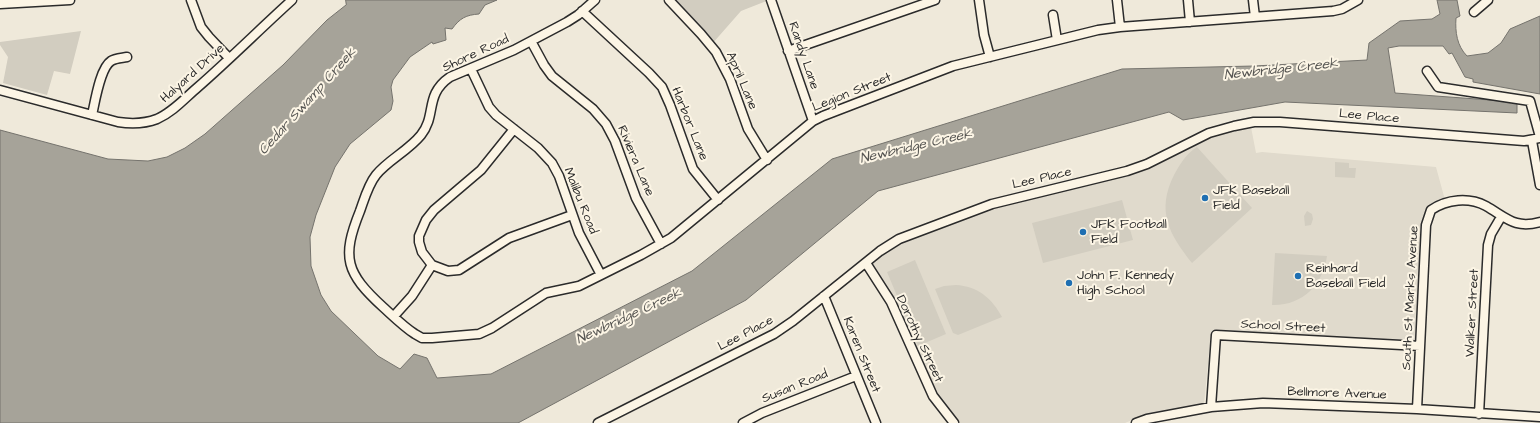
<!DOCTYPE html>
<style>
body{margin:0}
canvas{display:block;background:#efe9da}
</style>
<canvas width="1540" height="423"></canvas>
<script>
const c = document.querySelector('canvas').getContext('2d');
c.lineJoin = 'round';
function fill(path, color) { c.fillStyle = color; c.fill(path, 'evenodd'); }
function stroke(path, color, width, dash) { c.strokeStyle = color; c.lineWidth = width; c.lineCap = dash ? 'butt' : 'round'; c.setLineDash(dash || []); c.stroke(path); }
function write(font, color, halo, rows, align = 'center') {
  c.font = font + ' "Architects Daughter",sans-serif'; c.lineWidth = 4; c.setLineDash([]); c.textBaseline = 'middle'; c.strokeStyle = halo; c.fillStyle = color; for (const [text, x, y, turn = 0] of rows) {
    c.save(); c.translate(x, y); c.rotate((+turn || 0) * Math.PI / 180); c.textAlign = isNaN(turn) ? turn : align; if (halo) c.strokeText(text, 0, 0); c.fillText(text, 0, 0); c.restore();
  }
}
fill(new Path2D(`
 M1251,127L1256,153L1262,152L1436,167L1445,200L1437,204L1425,214L1416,343L1254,334L1211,333L1204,404L1146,414L1125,423H959L936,393L871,265L894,245L996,205L1137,173L1204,139Z`), '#e0dacc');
fill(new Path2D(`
 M669,0H769L741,11L712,44Z
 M81,31L70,74L54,71L47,95L3,83L8,57L0,45V42Z
 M1197,147L1252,208L1192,263C1169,234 1156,211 1174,175C1180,164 1186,154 1197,147Z
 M1335,162L1349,163V168H1356L1355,178L1335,177Z
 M1122,200L1133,240L1043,263L1032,223Z
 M1307,211L1312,214L1313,219L1311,225L1305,226L1304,216Z
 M1275,253L1327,256C1323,285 1302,306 1272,305Z
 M915,260L946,334L918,346L887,272Z
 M956,285C977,286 992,298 1002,317L958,335L953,333L935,289L944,286Z`), '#d2cdc0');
const water = new Path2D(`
 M346,0H497L485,5L479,14C466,15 460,18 452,29L445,28L446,40L433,44L432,42L410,57L393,80L391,87L393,101L391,110L350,144L335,167L316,215L310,237L311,266L321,295L331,311L378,356L400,369L414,354L427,358L437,378L491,374L692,271L832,159L1122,69L1254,66L1367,60L1369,43L1400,21L1432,19L1440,14L1437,0H1457L1460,16L1456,18C1455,32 1457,46 1467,56L1488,53L1501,43L1510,29L1540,16V94L1473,82V79L1465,77L1452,53L1449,54L1443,46H1399L1388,48L1395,93L1517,102V113L1285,102L1183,120L1169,112L878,191L746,300L518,423H0V130L108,159L148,161L167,157L185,148L205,134L283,65L327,20L346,5Z`);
fill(water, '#a6a399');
stroke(water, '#75736d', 1);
const minor = new Path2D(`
 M191,0L201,27L209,37L229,58
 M595,0L578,15L567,22L514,50L450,77C424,95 437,115 421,135C408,151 388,160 376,175C368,185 364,200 360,211C341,258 346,273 383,307C393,316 404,327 415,334L422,338H432L479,334L492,328L546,293L579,286L641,255L671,238L813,121L823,116L953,66L1098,30L1120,27L1333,11L1342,9L1358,0
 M669,0L701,34L716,52L730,79L748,129L767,160
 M771,0L813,121
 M979,0L984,35L990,57
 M1117,0L1120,27
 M1188,0L1190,22
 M1253,0L1255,17
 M0,4L70,0
 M582,11L649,73L662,87L670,105L693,169L718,200
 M1474,12L1488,0
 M1053,15L1057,40
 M531,41L544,65L552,76L593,109L606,124L615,141L636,198L661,244
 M788,51L935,0
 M471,69L489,107L496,115L538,148L552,163L559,176L579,233L601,275
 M1427,71L1438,87L1530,101L1540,137
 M0,90L118,122C131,124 144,124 157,119C173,112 185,98 198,87C230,59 260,29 292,0
 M92,115C95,102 100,68 111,61C115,58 122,58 127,57
 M514,129L481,170L434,210L426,220L419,236V242L422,252L432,265L448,271L459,270L509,238L572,215
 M1532,141L1540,185
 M866,263L891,302L933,396L954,423
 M824,296L876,423
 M394,316L412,296L432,265
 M1211,407L1216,335L1420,346
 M1417,409L1426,225L1431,210C1447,199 1469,197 1486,206C1507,218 1515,229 1540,222
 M1479,414L1488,245L1491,234L1501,217
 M598,423L774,334L793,321L880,251L899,239L992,204L1127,171L1147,164L1209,133L1234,126L1254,122H1280L1524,141L1540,138
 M743,423L762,413L856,376
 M1136,423L1147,419L1211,407L1263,403L1417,409L1540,417`);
stroke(minor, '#2b2b2b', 11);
stroke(minor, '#fcf5e5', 8);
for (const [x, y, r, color] of [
 [1205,198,4,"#1f6fb2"],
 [1083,232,4,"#1f6fb2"],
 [1298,276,4,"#1f6fb2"],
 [1069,283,4,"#1f6fb2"]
]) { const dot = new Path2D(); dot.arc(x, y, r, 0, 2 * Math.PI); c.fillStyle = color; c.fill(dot); stroke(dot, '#fcf5e5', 1.5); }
write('13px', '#2b2b2b', '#fcf5e5', [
 ["Shore Road",476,54,-25],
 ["Randy Lane",803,56,71],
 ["Halyard Drive",193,74,-42],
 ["April Lane",741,81,67],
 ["Legion Street",852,93,-22],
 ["Lee Place",1369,117,5],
 ["Harbor Lane",689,124,68],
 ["Riviera Lane",635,161,67],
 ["Lee Place",1042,179,-13],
 ["Malibu Road",580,201,68],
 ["South St Marks Avenue",1411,298,-87],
 ["Walker Street",1473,313,-87],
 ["School Street",1283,327,3],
 ["Lee Place",746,334,-28],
 ["Dorothy Street",919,339,65],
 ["Karen Street",861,355,68],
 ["Susan Road",795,387,-22],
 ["Bellmore Avenue",1337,394,2]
]);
write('13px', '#2b2b2b', '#fcf5e5', [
 ["JFK Baseball",1213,191],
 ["Field",1213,206],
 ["JFK Football",1091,225],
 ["Field",1091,240],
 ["Reinhard",1306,269],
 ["Baseball Field",1306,284],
 ["John F. Kennedy",1077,276],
 ["High School",1077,291]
], 'left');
write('italic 14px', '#565552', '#fcf5e5', [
 ["Newbridge Creek",1281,70,-6],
 ["Cedar Swamp Creek",308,102,-48],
 ["Newbridge Creek",916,147,-13],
 ["Newbridge Creek",629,317,-25]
]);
</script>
